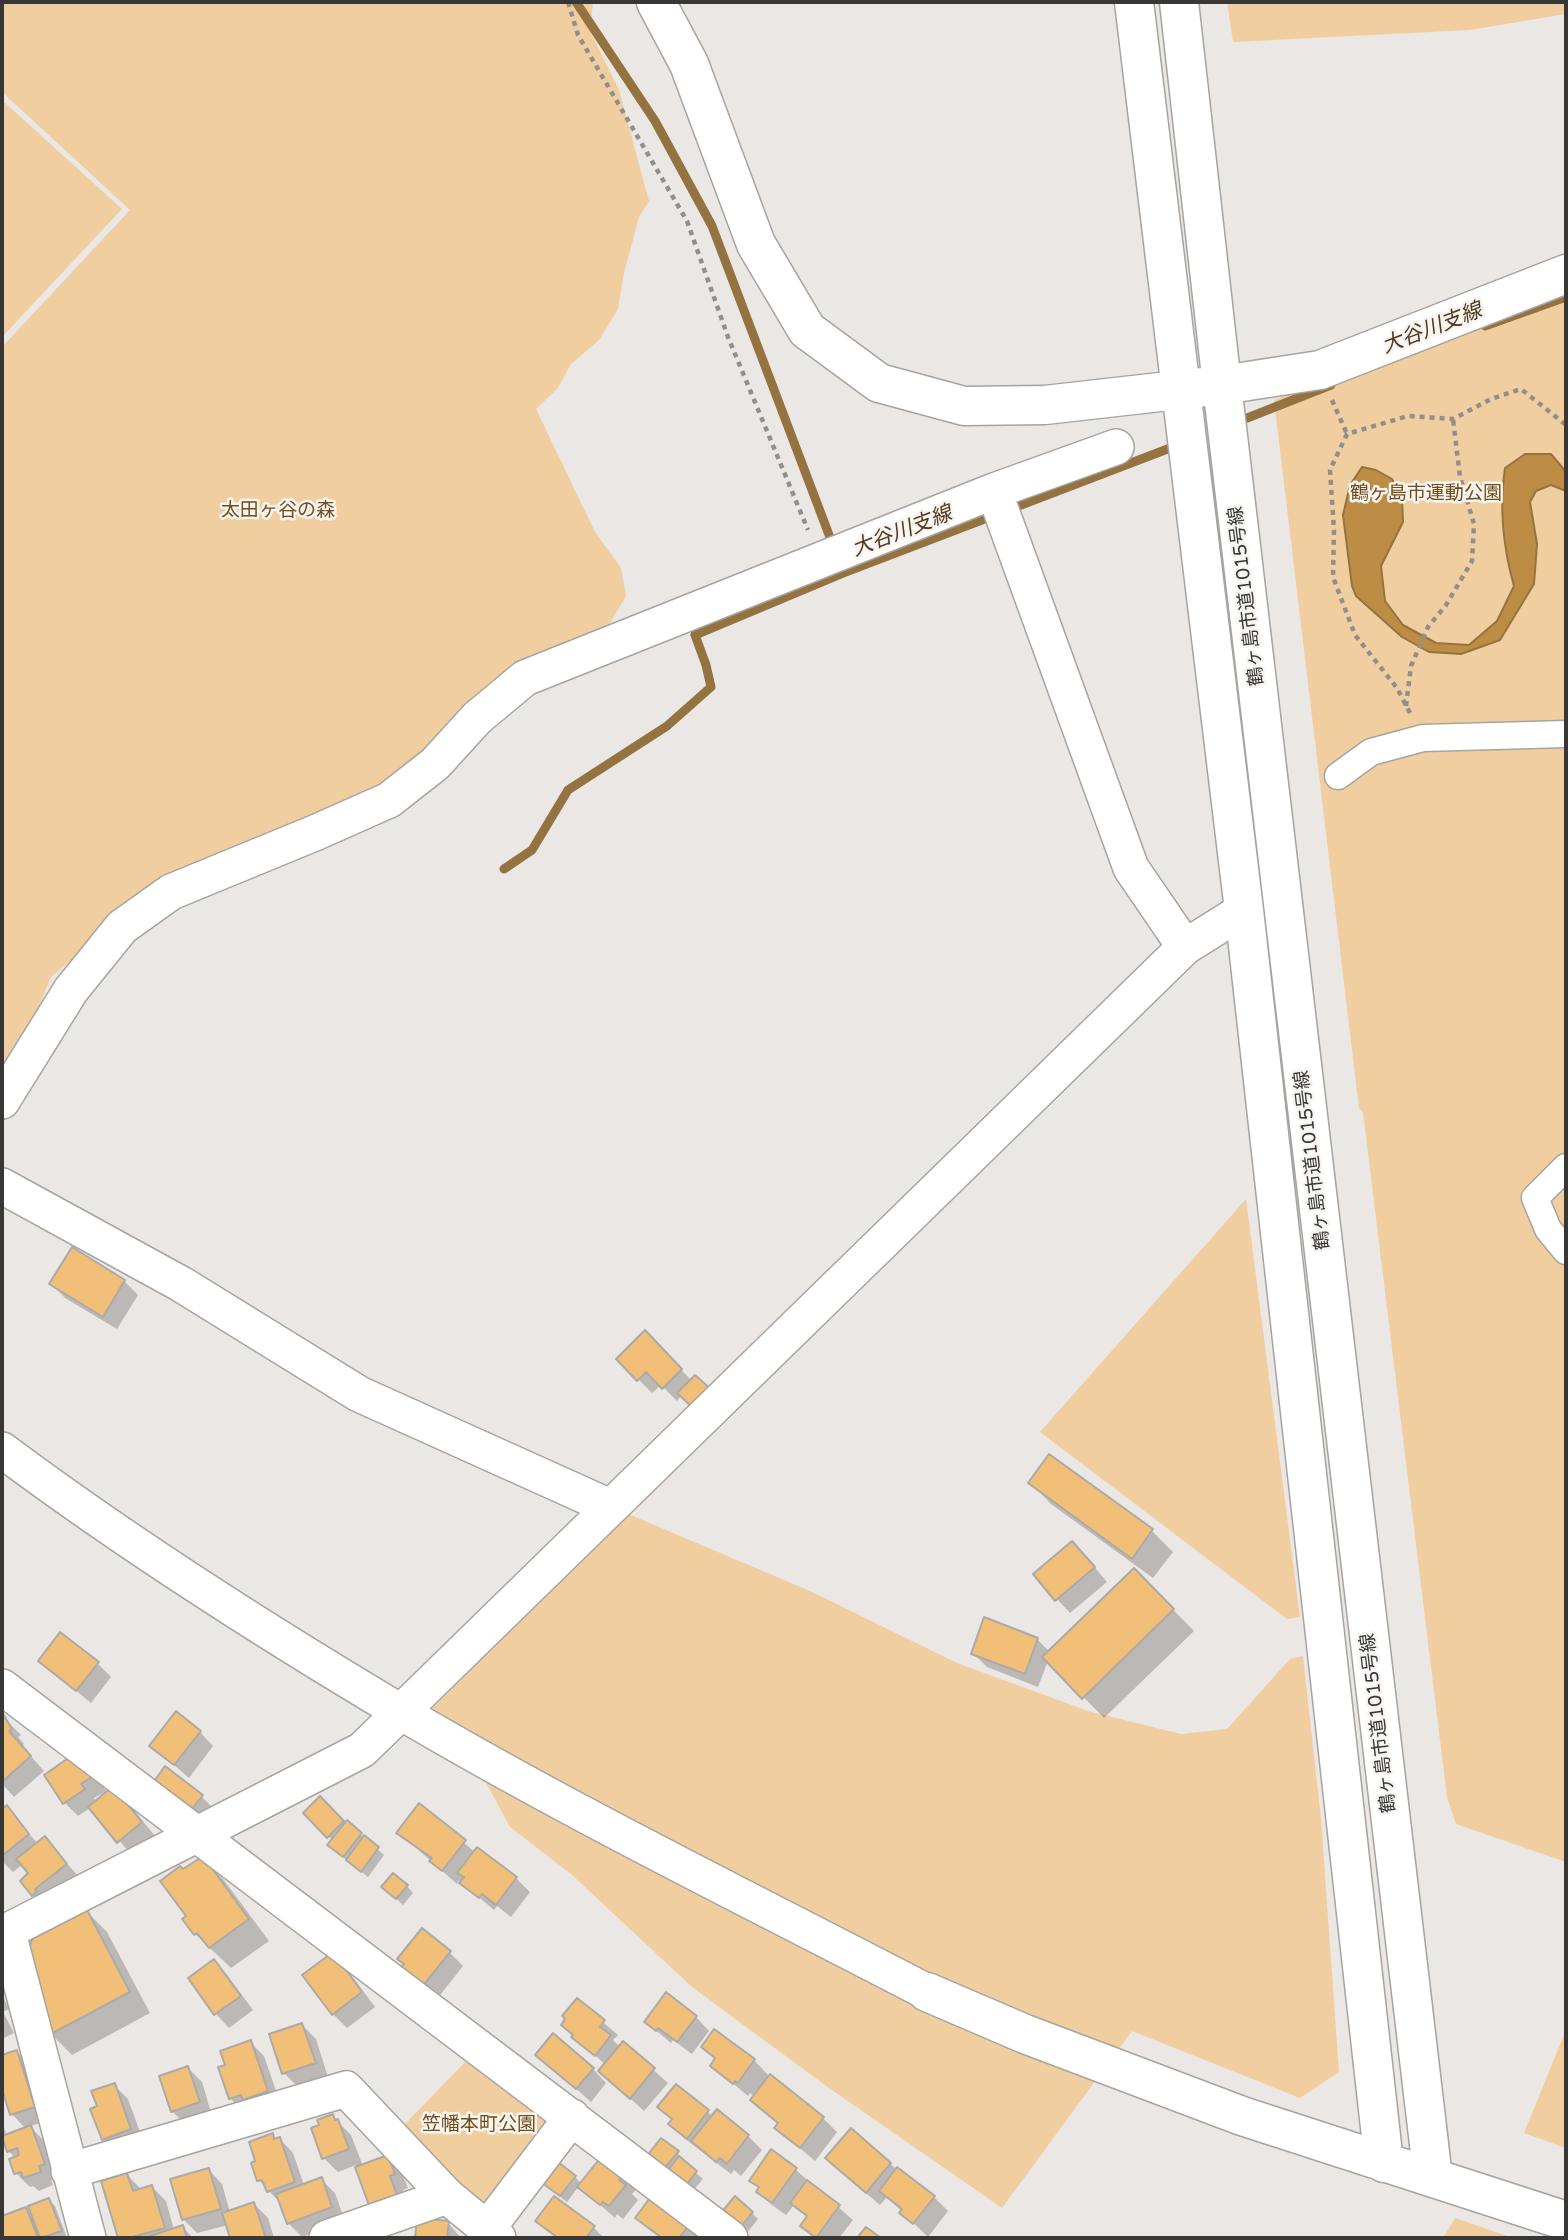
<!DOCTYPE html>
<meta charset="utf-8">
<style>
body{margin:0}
#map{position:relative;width:1568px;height:2240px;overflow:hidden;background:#eae7e4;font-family:"Varela Round",sans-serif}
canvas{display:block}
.frame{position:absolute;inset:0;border:4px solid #383736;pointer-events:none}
</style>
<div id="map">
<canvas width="1568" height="2240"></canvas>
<div class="frame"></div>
</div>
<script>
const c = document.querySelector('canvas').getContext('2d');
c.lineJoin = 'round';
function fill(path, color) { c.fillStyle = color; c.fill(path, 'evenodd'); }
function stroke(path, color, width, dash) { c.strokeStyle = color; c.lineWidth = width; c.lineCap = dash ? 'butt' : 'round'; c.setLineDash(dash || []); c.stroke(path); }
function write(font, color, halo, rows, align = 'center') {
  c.font = font + ' "Varela Round","Noto Sans JP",sans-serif'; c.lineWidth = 5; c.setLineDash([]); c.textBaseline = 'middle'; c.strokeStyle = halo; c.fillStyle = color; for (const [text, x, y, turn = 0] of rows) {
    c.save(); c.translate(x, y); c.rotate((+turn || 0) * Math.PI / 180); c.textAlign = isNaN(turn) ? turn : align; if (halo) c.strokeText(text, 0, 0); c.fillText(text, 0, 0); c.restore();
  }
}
fill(new Path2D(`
 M2,2H593L590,31L619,90L649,201L639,217L624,273L618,309L599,340L571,364L558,388L536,409L595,532L621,568L626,596L609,625L546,652L431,759L82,951L51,977L35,1016L2,1077V347L130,210L2,92Z
 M1227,2H1566V14L1470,30L1233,42Z
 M2,100L122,209L2,337Z
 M1566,286V1862L1456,1824L1447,1797L1363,1112L1359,1108L1274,400Z
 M1246,1199L1300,1617L1287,1619L1040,1432Z
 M626,1513L810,1591L957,1663L1088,1711L1181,1734L1227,1729L1290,1659L1303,1656L1321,1819L1339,2072L1300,2098L1132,2031L1002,2208L829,2088L692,1987L571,1874L510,1827L483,1777L422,1719Z
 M1566,2030V2148L1524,2133Z
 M474,2053L559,2117L480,2209L402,2127Z
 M1455,2218L1513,2238H1443Z`), '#f1ce9f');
const water = new Path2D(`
 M1525,454H1551L1566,472V491L1551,485L1536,491L1530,502L1537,544L1534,584L1500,640L1461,654L1429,652L1402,637L1356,596L1352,586L1343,515L1350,485L1362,467L1376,470L1392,479L1402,498L1403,522L1381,566L1385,601L1403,625L1436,643L1469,645L1497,621L1514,586C1503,547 1499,508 1505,468Z`);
fill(water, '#bd8d46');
stroke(water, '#957341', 2);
fill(new Path2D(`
 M124,1281L138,1295L117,1329L65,1298L52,1284Z
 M645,1333L692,1381L677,1401L661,1385L652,1393L618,1359Z
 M1031,1483L1152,1531L1173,1552L1153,1578L1051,1504Z
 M1086,1557L1107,1582L1070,1613L1057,1599Z
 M1134,1570L1194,1631L1104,1718L1048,1661L1038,1687L987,1667L973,1653L1037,1639L1050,1652Z
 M40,1661L97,1663L111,1677L91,1703Z
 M2,1716L21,1735L18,1737L24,1744L22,1746L44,1771L14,1797L4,1786L2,1788Z
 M200,1732L213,1746L189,1778L151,1745Z
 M91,1768L106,1791L94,1798L96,1802H127L155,1836L132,1855L90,1808L78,1816L64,1802Z
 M201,1796L215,1810L202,1828L166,1800Z
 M320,1798L346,1825L348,1823L384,1855L368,1877L336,1852L333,1841L305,1813Z
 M420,1806L475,1852L478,1849L516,1878L530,1892L511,1917L497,1906L494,1910L459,1880L457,1884L398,1832Z
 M7,1808L38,1844L44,1838L80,1878L47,1908L33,1895L31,1873L23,1864L13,1872L2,1861V1812Z
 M202,1858L223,1879L269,1941L231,1968L195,1934L185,1920L188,1917L183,1871Z
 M407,1886L413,1893L403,1905L390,1893Z
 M86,1911L107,1932L150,2013L72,2055L51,2034Z
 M449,1952L463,1966L437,1999L416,1982Z
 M214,1961L227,1975L253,2010L229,2028L216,2014L190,1979Z
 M346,1968L375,2007L347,2028L333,2014L304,1976Z
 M2,1994L9,2009L3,2012L14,2033L2,2039Z
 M577,2000L618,2035L613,2040L620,2047L624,2044L668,2083L644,2111L600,2071L606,2065L574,2037Z
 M696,2017L709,2031L692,2054L673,2040L671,2043L646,2022Z
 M302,2025L316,2039L328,2077L298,2087L284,2073Z
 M714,2031L754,2060L768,2075L823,2118L837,2132L815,2161L776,2128L779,2125L752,2100L755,2097L750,2093L748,2096L712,2066L716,2060L703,2047Z
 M250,2042L264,2056L281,2105L244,2112L230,2098L227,2066Z
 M17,2052L31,2066L48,2121L30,2126L44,2141L58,2177L51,2180L53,2185L39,2191L33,2186L30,2187L16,2173V2158L8,2151L5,2141L2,2142V2122L7,2136L26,2129L12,2114L2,2083V2057Z
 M538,2055L593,2069L606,2083L591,2102Z
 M188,2068L202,2082L212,2116L186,2125L172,2111Z
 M114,2085L128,2099L144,2143L117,2153L103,2139L99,2108Z
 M660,2107L708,2112L713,2117L748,2136L762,2150L741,2176L734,2170L731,2174L684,2138L670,2124L673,2120Z
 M332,2116L351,2135L363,2166L387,2157L401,2171L408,2188L403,2190L412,2214L372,2210L356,2165L338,2172L324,2158L313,2129Z
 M272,2135L277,2140L280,2139L293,2153L304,2185L321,2179L335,2193L345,2221L302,2237L288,2223L282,2205L259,2180L257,2162Z
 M677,2153L684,2159L682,2161L703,2179L691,2193L648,2157Z
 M890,2164L934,2197L948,2211L928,2237L887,2197L880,2205L841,2172Z
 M209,2170L222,2184L230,2212L254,2204L268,2218L274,2238H232L228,2225L197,2233L183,2219Z
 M796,2170L853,2220L839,2238H814L802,2226L808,2218L794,2205L786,2215L772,2205L758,2191L760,2189L751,2180Z
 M127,2175L141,2189L152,2187L166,2201L174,2230L183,2227L193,2238H120L103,2182Z
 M622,2176L636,2190L632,2194L638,2200L623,2219L617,2214L615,2218L579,2186L567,2202L550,2189L575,2177L582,2184Z
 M49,2200L55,2206L67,2238H2V2218L25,2209L35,2218Z
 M752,2213L758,2219L746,2234L729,2220Z
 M637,2217L692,2222L703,2238H660Z
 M419,2220L448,2223L461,2238H417Z
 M537,2221L594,2228L604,2238H556Z`), '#0003');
stroke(new Path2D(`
 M576,2L655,121L712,226L834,548
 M1485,326L1566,297
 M1237,422L1331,385
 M1008,510L1178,445
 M839,561L843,573L995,515
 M504,869L532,850L568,790L667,726L711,687L706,665L695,635L843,573`), '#957341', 9);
const building = new Path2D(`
 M72,1247L125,1280L103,1317L49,1284Z
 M645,1330L682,1369L662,1389L646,1372L637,1381L616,1359Z
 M695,1375L714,1392L696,1411L677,1393Z
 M1049,1454L1153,1529L1132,1559L1028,1483Z
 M1072,1541L1095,1567L1055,1601L1033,1574Z
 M1134,1568L1174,1609L1082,1699L1042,1657Z
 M984,1617L1038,1638L1025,1674L971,1654Z
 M60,1632L99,1662L76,1691L38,1661Z
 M176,1711L201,1731L174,1765L149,1746Z
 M3,1714L12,1729L9,1731L31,1756L2,1782Z
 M77,1752L93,1776L81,1784L85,1789L63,1804L44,1775Z
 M165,1766L203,1795L187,1815L150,1787Z
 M113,1786L142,1822L117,1843L88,1807Z
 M320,1796L344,1821L327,1838L303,1813Z
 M419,1803L466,1840L442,1871L429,1861L432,1858L396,1833Z
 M7,1805L29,1834L2,1856V1809Z
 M347,1820L362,1833L343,1857L327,1845Z
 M364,1835L379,1847L361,1872L346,1860Z
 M45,1836L67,1864L35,1889L37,1891L32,1896L20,1881L28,1873L16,1859Z
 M477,1847L517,1877L496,1905L482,1894L479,1898L459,1883L464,1877L457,1873Z
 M203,1856L249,1919L209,1948L197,1933L194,1935L182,1919L186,1916L160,1881L180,1866L183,1869Z
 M393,1873L408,1885L396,1899L381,1887Z
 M86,1908L130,1992L49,2035L28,1950L34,1936Z
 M422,1928L451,1951L422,1987L400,1968L404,1964L397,1959Z
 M333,1952L362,1992L332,2015L302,1975Z
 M214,1959L241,1996L214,2015L188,1978Z
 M666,1992L697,2016L677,2042L658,2028L656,2031L644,2022Z
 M577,1998L605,2020L600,2027L611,2035L595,2056L571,2037L573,2035L561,2025L565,2019L562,2016Z
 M302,2023L316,2063L282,2074L269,2034Z
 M714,2029L755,2059L738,2083L735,2081L733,2084L710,2066L715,2058L701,2047Z
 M553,2033L594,2068L576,2089L535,2055Z
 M251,2040L268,2091L243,2100L241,2095L229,2099L218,2067L225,2065L220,2051Z
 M623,2041L655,2068L630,2099L598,2071Z
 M17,2050L35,2107L10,2115L2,2089V2055Z
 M188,2066L200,2102L171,2112L159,2076Z
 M770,2074L824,2117L800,2148L774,2128L778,2123L750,2100Z
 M115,2083L131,2129L102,2140L90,2109L97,2106L91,2091Z
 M676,2084L709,2110L687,2139L668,2124L672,2119L657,2107Z
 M717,2109L749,2135L727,2164L720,2158L716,2162L691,2141Z
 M333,2114L335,2120L338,2119L349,2149L322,2159L311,2128L319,2125L317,2120Z
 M31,2125L45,2164L39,2166L41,2172L23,2178L21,2172L14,2174L9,2159L19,2155L17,2148L7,2152L2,2136Z
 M851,2128L891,2163L866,2193L825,2158Z
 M273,2133L274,2139L280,2137L295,2182L267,2192L262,2180L257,2181L251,2163L255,2161L249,2142Z
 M661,2138L679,2151L663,2170L646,2157Z
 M771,2149L797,2168L772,2203L756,2192L759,2187L749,2181Z
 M388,2155L395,2174L390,2176L399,2200L371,2211L355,2167Z
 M679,2156L697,2171L684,2188L665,2174Z
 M601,2157L623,2175L619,2180L626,2185L609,2206L603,2202L600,2205L577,2187Z
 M558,2162L576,2176L560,2196L542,2183Z
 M897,2167L935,2196L913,2224L899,2213L902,2209L879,2191Z
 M209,2168L221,2209L182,2220L170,2179Z
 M127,2173L133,2191L152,2185L165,2228L129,2238H118L101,2181Z
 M322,2177L332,2207L287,2224L276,2194Z
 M807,2180L840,2205L816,2238L800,2226L807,2216L790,2203Z
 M655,2191L693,2220L679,2238H662L635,2218Z
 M554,2196L595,2226L586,2238H558L535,2221Z
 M735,2196L753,2212L739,2229L720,2214Z
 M49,2198L62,2231L40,2238L28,2206Z
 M254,2202L266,2238H230L222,2213Z
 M26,2207L38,2238H2V2216Z
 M417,2218L449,2221L447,2238H415Z
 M183,2225L187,2238H151L150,2236Z
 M866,2227L881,2238H857Z`);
fill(building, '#f1bf78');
stroke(building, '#aca9a6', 2);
const pedestrian = new Path2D(`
 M1338,776L1371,752L1423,738L1566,734
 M1566,1167L1535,1198L1548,1229L1566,1251`);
const minor = new Path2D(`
 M994,491L1131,868L1185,947L1244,910
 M2,1101L71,990L122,927L171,892L317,832L389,800L435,764L477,718L525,678L994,491L1116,447
 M2,1186L181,1284L359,1394L610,1507
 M2,1450C128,1544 263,1630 399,1711C570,1812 750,1900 927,1992
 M2,1687L730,2238
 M8,1933L88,2238
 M2,1934L362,1750L1185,947
 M69,2171L346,2089L447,2196L498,2238
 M487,2229L572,2117
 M327,2238L447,2196`);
const tertiary = new Path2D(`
 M656,2L689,64L756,244L807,330L879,383L964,406L1045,405L1222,385L1320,370L1566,274
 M1134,2L1244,910L1384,2163
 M1179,2L1222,385L1433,2178
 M927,1992L1025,2034L1242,2116L1566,2221`);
stroke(pedestrian, '#a6a4a0', 29);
stroke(minor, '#a6a4a0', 38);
stroke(tertiary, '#a6a4a0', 41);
stroke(new Path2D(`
 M568,2L578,35L687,221L728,337L808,530
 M1332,400L1347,434
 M1406,706L1411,666L1428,627L1446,605L1472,561L1474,524L1460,477L1453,419
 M1410,713L1397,688L1355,635L1333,577L1334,530L1330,470L1347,434L1408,416L1453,419L1491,399L1521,389L1566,425`), '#918f8d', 4.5, [5, 5]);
stroke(pedestrian, '#fff', 26);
stroke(minor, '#fff', 35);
stroke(tertiary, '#fff', 38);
write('19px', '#6f4e19', '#f7f4f1', [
 ["鶴ヶ島市運動公園",1426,494],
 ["太田ヶ谷の森",278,511],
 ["笠幡本町公園",479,2125]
]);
write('19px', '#383736', '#f7f4f1', [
 ["鶴ヶ島市道1015号線",1247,596,-97],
 ["鶴ヶ島市道1015号線",1313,1160,-97],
 ["鶴ヶ島市道1015号線",1379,1723,-97]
]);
write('italic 21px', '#4f3a1c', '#f7f4f1', [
 ["大谷川支線",1432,329,-21],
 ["大谷川支線",902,532,-21]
]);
</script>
